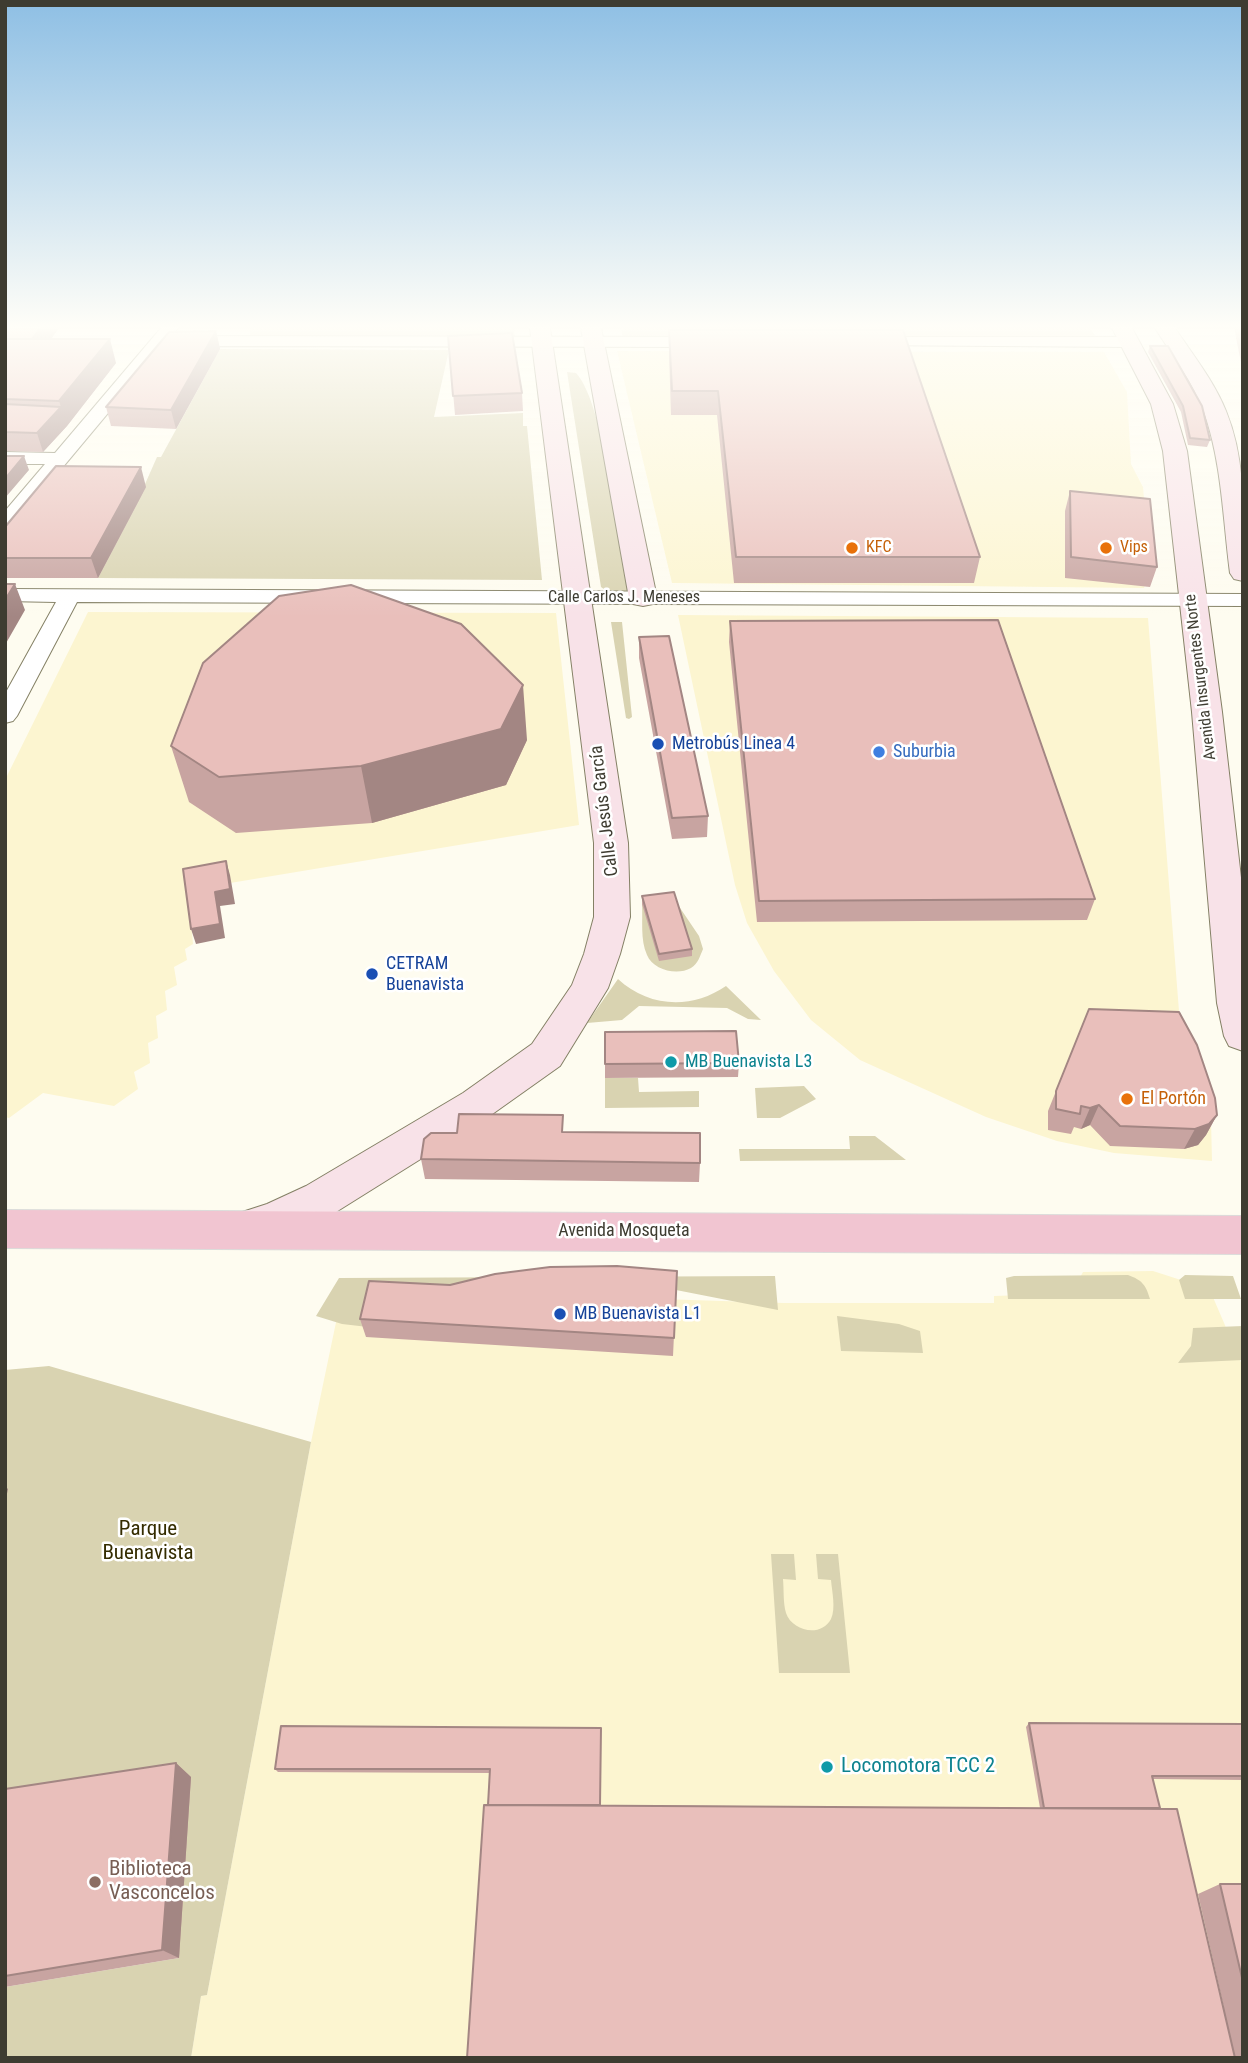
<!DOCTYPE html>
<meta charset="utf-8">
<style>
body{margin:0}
#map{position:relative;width:1248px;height:2063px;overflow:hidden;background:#fefcf0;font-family:"Roboto Condensed",sans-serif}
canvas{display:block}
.frame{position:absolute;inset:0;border:7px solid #3e3c31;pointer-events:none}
</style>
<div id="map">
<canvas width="1248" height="2063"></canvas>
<div class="frame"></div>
</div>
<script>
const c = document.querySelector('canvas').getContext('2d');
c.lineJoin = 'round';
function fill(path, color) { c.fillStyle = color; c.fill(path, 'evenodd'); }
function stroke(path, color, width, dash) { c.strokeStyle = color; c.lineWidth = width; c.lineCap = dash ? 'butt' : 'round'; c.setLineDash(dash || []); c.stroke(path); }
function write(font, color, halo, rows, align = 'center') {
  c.font = font + ' "Roboto Condensed",sans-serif'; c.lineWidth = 5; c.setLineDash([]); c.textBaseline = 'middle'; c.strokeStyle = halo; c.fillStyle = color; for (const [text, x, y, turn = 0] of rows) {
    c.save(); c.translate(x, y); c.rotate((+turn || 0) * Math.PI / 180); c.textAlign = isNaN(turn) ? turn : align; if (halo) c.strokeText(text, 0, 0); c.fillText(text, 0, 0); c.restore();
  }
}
fill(new Path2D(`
 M617,351L1104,352L1127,392L1131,464L1143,487L1146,519L1150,572L1144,588L672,583Z
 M88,612L556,613L579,825L188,890L193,944L185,949L187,960L174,967L177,985L165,991L167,1010L156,1016L158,1038L148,1043L150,1063L134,1072L138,1089L114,1106L43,1093L9,1118L5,1117V780Z
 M678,615L1148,618L1179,1011L1199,1095L1211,1120L1212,1161L1114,1153L1057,1141L986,1117L860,1060L811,1020L774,971L747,923L735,885Z
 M1153,1271L1184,1281L1212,1295L1243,1367V2058H191L201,1996L207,1995L311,1442L339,1308L567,1296L784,1303H994V1296L1082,1293L1078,1281L1083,1272Z`), '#fcf5d0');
fill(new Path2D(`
 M251,328H514L515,339L250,337Z
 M621,328H1091L1096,339H623Z
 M220,349L449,350L434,417L523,413V426H527L542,580L98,578L134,509L157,457H161Z
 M567,372L576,373C605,404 617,540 629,589L628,591L608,592L601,587Z
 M611,622H622L632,717L629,719L626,718Z
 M674,899L699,936L703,949C700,956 698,964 691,968C677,976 653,970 647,955C640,940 643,919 642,904Z
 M618,979C648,1007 691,1010 726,986L761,1020L748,1019L727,1008L639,1006L622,1020L587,1023Z
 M605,1078H638L639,1092L699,1091V1107L605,1108Z
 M804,1086L816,1099L780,1118H757L755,1088Z
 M849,1136H875L906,1160L740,1161L739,1149H850Z
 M1128,1275C1142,1280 1146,1285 1150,1299H1008L1006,1278L1014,1276Z
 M1185,1275L1233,1276L1241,1299H1185L1179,1280Z
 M775,1276L778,1310L676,1290L368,1327L342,1324L316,1316L339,1278Z
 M837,1316L899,1324L920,1331L923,1353L841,1351Z
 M1243,1326V1360L1178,1363L1191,1346L1193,1328Z
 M49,1366L311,1442L207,1995L201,1996L191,2058H5V1987L179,1958L5,1805V1370Z
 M771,1554H794L796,1580L783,1579C784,1590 783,1603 786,1613C792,1631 821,1638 831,1619C836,1608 832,1592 831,1580L818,1579L816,1554H838L850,1673H779Z`), '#d9d3b1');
const street = new Path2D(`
 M161,328H178L172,336L710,337L718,342L710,347L164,346L12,528L5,530V511L45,464H5V452L55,453Z
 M868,337H1129L1137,342L1129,347L862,345L860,342Z
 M5,589L1243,594V606L77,602L17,716L13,721L5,723V694L56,602L5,601Z`);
const secondary = new Path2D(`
 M530,328H550L628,843L630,917L620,954L608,988L560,1066L491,1115L336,1212L291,1233L245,1248L230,1242L223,1229L230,1216L267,1204L306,1186L463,1093L532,1044L572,985L584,954L594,917V843Z
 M581,328H601L657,598L653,604L643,606L633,604L629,598Z
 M1112,328H1132L1173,404L1187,451L1222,712L1243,895V1051L1229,1046L1224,1036L1217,1003L1192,712L1163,451L1151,404Z
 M1155,328H1175C1193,355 1214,381 1226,411C1248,465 1243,524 1243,581L1234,579L1230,573C1223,520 1222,463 1204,412C1193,382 1172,355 1155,328Z`);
const primary = new Path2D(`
 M5,1210L1243,1216V1254L5,1248Z`);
stroke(street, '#848065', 2);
stroke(secondary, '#848065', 2);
stroke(primary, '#dcdcda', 2);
fill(street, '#fff');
fill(secondary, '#f8e2e8');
fill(primary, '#f1c5d1');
fill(new Path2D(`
 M5,328H59L51,339L116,363L67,426L43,452L5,451Z
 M1234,328H1243V372Z
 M669,330L980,557L974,583H734L717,415H671L669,354Z
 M216,331L220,349L176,429L111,426L106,407Z
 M448,336L522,393L523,411L455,415Z
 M1150,346L1210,440L1207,447L1188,445L1181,412L1148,352Z
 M146,487L98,578H5V527Z
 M1070,491L1157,567L1150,587L1065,578V511Z
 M730,621L1095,899L1087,920L757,922L729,642Z
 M639,637L708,816L707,837L672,839L639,658Z
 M527,740L506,785L372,823L236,833L189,802L171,746Z
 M642,896L692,949V956L659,961L642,904Z
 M1089,1009L1217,1115L1206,1135L1198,1145L1184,1149L1110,1146L1090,1125L1081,1129L1074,1127L1071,1134L1048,1130V1111Z
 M605,1032L739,1063L738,1077L605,1078Z
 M564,1132L700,1163L699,1182L425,1179L421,1159Z
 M677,1271L673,1356L366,1337L360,1319L450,1285Z
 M1029,1723L1243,1724V1780L1153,1779L1160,1808L1224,2008L1198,1894L1220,1884H1243V2058H467L490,1773L278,1772L275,1769L601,1728L600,1805L1040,1808L1026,1727Z
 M176,1763L191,1777L179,1958L5,1987V1789Z`), '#c8a4a1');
fill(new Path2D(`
 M40,328H59L34,362L28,344Z
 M216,331L220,349L176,429L171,410Z
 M110,339L116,363L67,426L43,452L37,433L61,407L59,401Z
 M24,456L29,470L5,498V479Z
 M141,467L146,487L98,578L91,558Z
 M15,584L25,610L5,645V600Z
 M523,685L527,740L506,785L372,823L361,766Z
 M226,861L230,875L235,904L220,906L225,938L196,944L191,929L215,892Z
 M1099,1105L1090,1125L1081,1129L1090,1108Z
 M1217,1115L1206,1135L1198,1145L1184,1149L1195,1129Z
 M5,1486L8,1489L5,1503Z
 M176,1763L191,1777L179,1958L162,1950Z`), '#a38683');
const building = new Path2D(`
 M5,328H40L32,339H5Z
 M669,330H903L980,557H736L718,391H672Z
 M216,331L171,410L106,407L169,332Z
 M512,333L522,393L453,396L448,336Z
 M5,339H110L59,401L5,399Z
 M1150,346H1168L1202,406L1210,440L1190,438L1183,406Z
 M5,404L61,407L37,433L5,432Z
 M5,456H24L5,479Z
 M56,466L141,467L91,558H5V527Z
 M1070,491L1150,499L1157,567L1071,557Z
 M5,584H15L5,600Z
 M351,585L461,624L523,685L501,729L361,766L219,777L171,746L203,663L279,596Z
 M998,620L1095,899L759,901L730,621Z
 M669,636L708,816L672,818L639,637Z
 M226,861L230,889L215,892L220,924L191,929L183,869Z
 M674,892L692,949L659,954L642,896Z
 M1089,1009L1179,1012L1197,1045L1215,1098L1217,1115L1209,1124L1195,1129L1120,1126L1099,1105L1090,1108L1081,1106L1080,1114L1056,1109V1091Z
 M736,1031L739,1063L605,1064V1032Z
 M459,1114L563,1115L562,1132L700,1133V1163L421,1159L424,1139L431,1133H457Z
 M617,1266L677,1271L674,1338L360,1319L369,1281L450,1285L495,1274L550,1267Z
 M1029,1723L1243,1724V1776H1152L1160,1808H1044Z
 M281,1726L601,1728L600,1805H488L490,1769H275Z
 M176,1763L162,1950L5,1976V1789Z
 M484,1805L1177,1809L1235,2058H467Z
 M1220,1884H1243V1982Z`);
fill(building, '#e9bfbb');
stroke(building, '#a38683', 2);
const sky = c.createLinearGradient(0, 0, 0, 617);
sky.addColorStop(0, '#8ebfe4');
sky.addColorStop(0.53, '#fffef8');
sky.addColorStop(1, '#fffef800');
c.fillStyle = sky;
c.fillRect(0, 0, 1248, 617);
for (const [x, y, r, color] of [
 [852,548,7,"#e8710a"],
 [1106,548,7,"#e8710a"],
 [658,744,7,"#1a4fb4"],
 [879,752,7,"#3f7fe0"],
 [372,974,7,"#1a4fb4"],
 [671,1062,7,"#0f9aa8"],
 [1127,1099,7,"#e8710a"],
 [560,1314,7,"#1a4fb4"],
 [827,1767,7,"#0f9aa8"],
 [95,1882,7,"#8d6e63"]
]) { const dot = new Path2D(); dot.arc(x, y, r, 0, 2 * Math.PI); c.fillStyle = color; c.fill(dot); stroke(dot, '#fff', 2.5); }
write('16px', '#c56008', '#fff', [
 ["KFC",866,548],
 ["Vips",1120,548]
], 'left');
write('16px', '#3e3c31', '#fff', [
 ["Calle Carlos J. Meneses",624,598],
 ["Avenida Insurgentes Norte",1201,677,-97]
]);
write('18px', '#164399', '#fff', [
 ["Metrobús Linea 4",672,744],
 ["CETRAM",386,964],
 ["Buenavista",386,985],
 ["MB Buenavista L1",574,1314]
], 'left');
write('18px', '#366cbe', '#fff', [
 ["Suburbia",893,752]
], 'left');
write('18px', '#3e3c31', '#fff', [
 ["Calle Jesús García",605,811,-97],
 ["Avenida Mosqueta",624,1231]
]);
write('18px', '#0d838f', '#fff', [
 ["MB Buenavista L3",685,1062]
], 'left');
write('18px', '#c56008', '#fff', [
 ["El Portón",1141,1099]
], 'left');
write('21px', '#342c00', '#fff', [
 ["Parque",148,1530],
 ["Buenavista",148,1554]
]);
write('21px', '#0d838f', '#fff', [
 ["Locomotora TCC 2",841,1767]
], 'left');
write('21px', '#785e54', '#fff', [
 ["Biblioteca",109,1870],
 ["Vasconcelos",109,1894]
], 'left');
</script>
